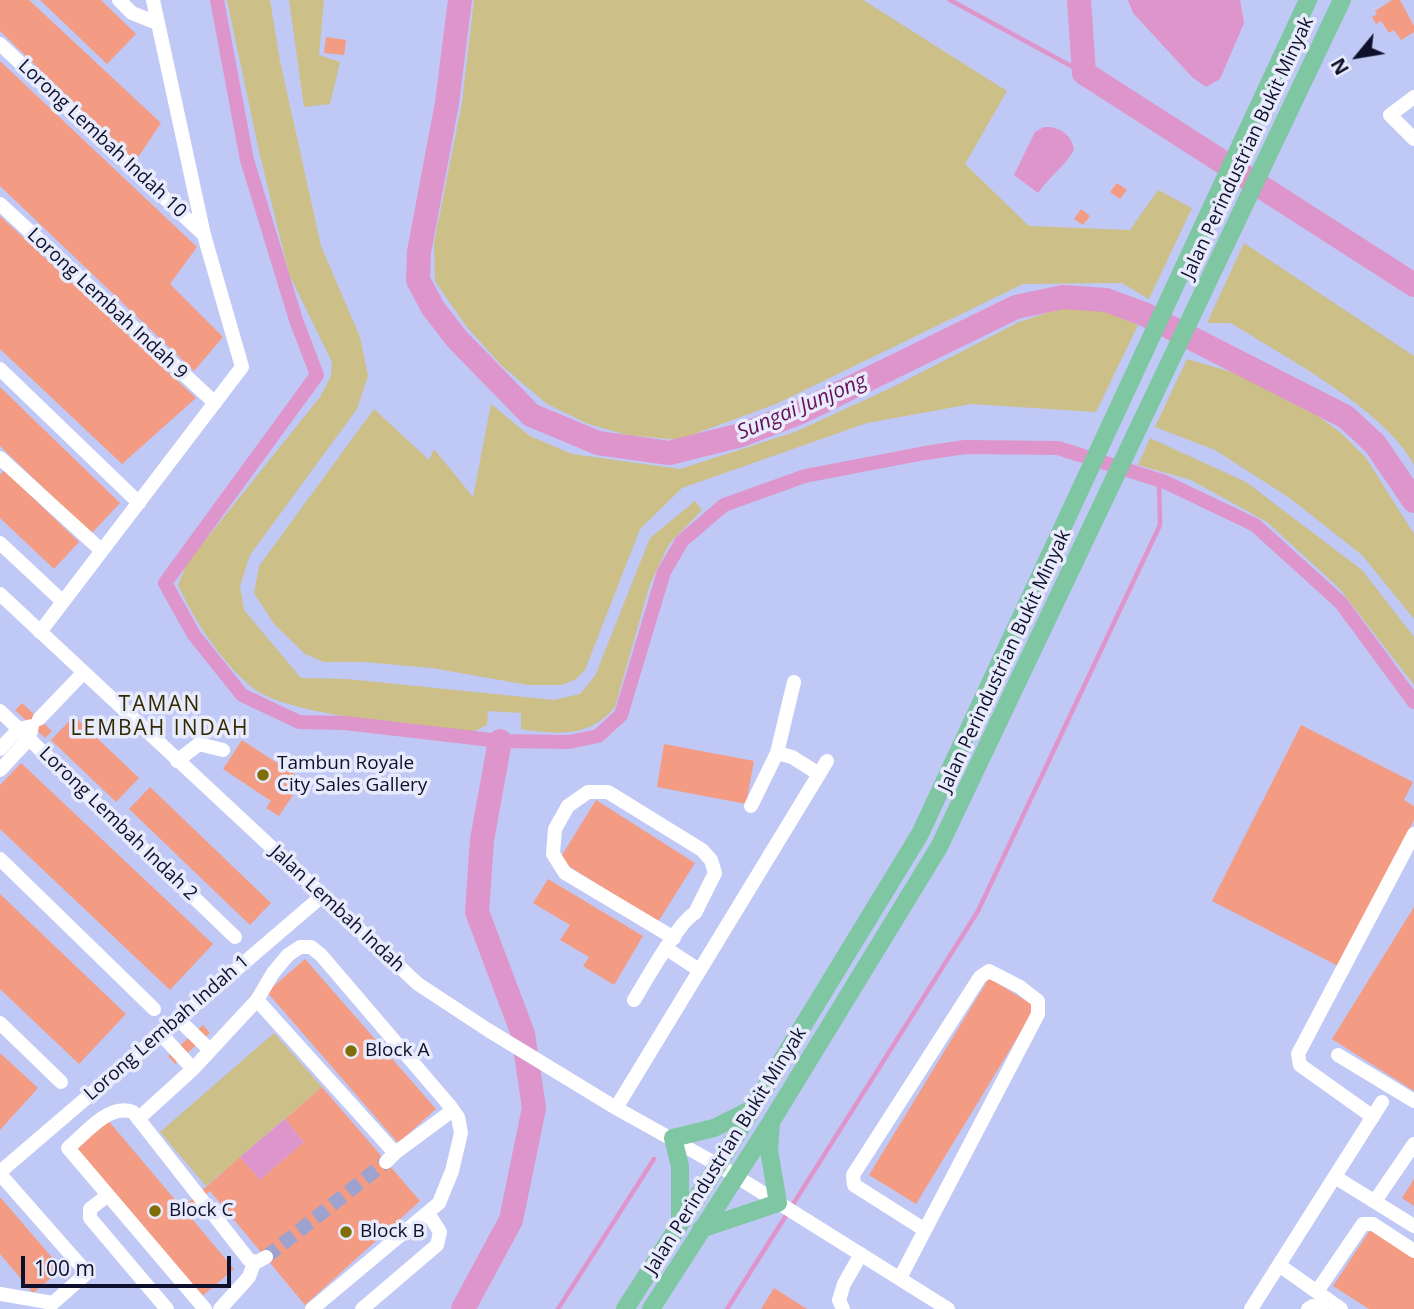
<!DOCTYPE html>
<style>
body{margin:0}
#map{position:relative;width:1414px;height:1309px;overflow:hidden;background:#c0c8f6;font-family:"Open Sans",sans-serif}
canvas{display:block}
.north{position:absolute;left:1323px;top:21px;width:70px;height:70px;-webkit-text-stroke:5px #e8ebfb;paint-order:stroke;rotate:240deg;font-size:19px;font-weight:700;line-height:28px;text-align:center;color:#0f112c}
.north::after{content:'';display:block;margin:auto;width:24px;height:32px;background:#0f112c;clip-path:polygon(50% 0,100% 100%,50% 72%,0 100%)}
.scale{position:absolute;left:21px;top:1256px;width:210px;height:32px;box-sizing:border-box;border:4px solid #0f112c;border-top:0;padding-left:9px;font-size:21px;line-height:24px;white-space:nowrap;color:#0f112c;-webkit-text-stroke:5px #e8ebfb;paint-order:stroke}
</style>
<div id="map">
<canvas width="1414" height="1309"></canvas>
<div class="north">N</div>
<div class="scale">100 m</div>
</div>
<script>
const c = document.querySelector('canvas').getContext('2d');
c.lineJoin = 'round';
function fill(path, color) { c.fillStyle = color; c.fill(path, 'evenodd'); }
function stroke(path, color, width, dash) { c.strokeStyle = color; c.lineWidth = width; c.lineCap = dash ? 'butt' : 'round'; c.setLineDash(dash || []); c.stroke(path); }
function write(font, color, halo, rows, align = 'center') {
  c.font = font + ' "Open Sans",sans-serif'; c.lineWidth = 7; c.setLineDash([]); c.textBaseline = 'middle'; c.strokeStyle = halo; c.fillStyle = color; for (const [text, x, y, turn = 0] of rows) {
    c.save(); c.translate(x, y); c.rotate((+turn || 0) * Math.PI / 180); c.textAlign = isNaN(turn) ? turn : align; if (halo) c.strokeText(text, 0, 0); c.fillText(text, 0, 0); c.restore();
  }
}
fill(new Path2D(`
 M227,0H270L280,61L321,246L360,337L368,376L357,409L250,555L240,586L244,610L301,678L347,679L554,700L580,694L595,676L650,538L695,501L702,510L669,544L650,584L615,707C591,737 557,735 521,729V713L488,711L487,725L473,732C421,725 291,717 253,688C221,662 195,621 178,585L187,563L320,397L331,376L332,362L289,274L259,151Z
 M289,0H324L319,55L340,62L330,104L304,107Z
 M474,0H863L1007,91L965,164L1029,226L1130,230L1158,190L1192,208L1149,299L1122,283L1023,284L776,404L678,440L627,435L588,424L547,404L501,365L466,326L435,281L434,243L462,103Z
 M1244,243L1414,356V465C1386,410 1283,356 1231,323H1207Z
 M1098,308L1138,325L1096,412L971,404L867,423L682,488L640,529L585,670L576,679L562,685H528L432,668L364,662H324L305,654L274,624L254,593L259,566L374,409L429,460L434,449L473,497L491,404L530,436L572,454L680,469L795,432L893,387L1019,322L1059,309Z
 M1187,359L1259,380L1303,405L1341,433L1366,458L1414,534V619L1362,555L1291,499L1215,450L1155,427Z
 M1150,438L1246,482L1362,570L1414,637V685L1339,588L1267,522L1191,480L1138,465Z
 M274,1033L322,1087L206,1186L160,1132Z`), '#ccbf87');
fill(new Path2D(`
 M1128,0H1240L1244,23L1220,79L1206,87L1193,78L1133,13Z
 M1044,127C1058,126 1072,134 1074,150C1064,167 1049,177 1038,193L1014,175L1035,132Z
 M285,1119L304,1142L260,1180L240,1157Z`), '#de95cb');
stroke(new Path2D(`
 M950,0L1084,73
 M558,1309L654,1159
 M727,1309L978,911L1160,525L1159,480`), '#de95cb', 4.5);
stroke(new Path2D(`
 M217,0L247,160L296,320L317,375L165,583L194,635L242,695L299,722L345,723L500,741L569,742L598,736L621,715L664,572L682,541L724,505L805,476L925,453L965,447L1058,448L1165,482L1255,525L1341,603L1414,702`), '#de95cb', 14);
stroke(new Path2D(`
 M460,0L447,103L419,252L418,280L433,308L457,339L531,415L598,443L669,453L741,435L801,412L1016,307L1063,297L1106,300L1144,314L1346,417L1375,444L1414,501
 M1079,0L1084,73L1414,285
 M463,1309L511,1220L534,1108L523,1034L477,912L482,840L500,741`), '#de95cb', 24);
fill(new Path2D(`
 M0,0H29L161,123L135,162L0,31Z
 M40,0H101L136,34L107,64Z
 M1392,0H1400L1414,26V32L1401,40L1394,30L1389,33L1381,21L1376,24L1372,17L1377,14L1375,11Z
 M326,37L346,40L344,55L324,53Z
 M0,61L197,247L170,284L223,337L194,371L0,186Z
 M1117,183L1127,190L1120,199L1110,192Z
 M1081,209L1090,216L1083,225L1074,219Z
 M0,216L196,398L122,464L0,349Z
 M0,387L120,503L91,534L0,446Z
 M4,470L79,542L54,569L0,518V475Z
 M22,703L52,731L45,738L15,710Z
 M74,716L139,778L116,802L51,740Z
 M1301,725L1413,782L1404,800L1414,806V820L1340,967L1212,901Z
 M242,740L303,780L279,816L266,808L271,801L223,769Z
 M664,744L754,761L746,804L657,787Z
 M21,763L213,944L170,990L0,829V785Z
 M150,787L271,903L250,925L129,809Z
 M596,800L695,863L658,922L559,860Z
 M548,879L643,936L614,985L583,966L589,957L560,940L570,925L533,903Z
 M0,894L126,1014L79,1064L0,989Z
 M1414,907V1091L1332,1039Z
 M305,959L436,1109L398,1143L267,992Z
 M989,978L1036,1007L916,1204L869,1175Z
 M203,1025L210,1033L175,1064L168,1056Z
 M0,1053L38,1088L0,1130Z
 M322,1087L420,1201L305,1305L210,1191L187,1213L234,1269L200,1298L73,1148L107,1119L182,1208L240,1157L260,1180L304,1142L285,1119Z
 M1414,1179V1206L1402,1198Z
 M0,1197L62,1269L33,1293L0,1254Z
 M1370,1230L1414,1258V1309H1369L1333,1286Z
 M774,1288L807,1309H761Z`), '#f39c83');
stroke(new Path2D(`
 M266,1257L386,1162`), '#9da3ce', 14, [14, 7]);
stroke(new Path2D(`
 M119,0L132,13L157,23
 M0,44L203,234
 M1414,97L1390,115L1414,139
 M0,204L215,403
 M0,369L139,503
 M0,458L101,550
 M0,543L62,601
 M0,594L418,984L488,1030L616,1108L718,1165L948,1309
 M40,632L242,367L204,235L153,0
 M0,711L235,937
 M39,719L83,673
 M0,749L19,729L32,726L29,739L0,770
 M777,753L794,682
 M177,761L199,744L223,750
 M751,806L777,753L792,757L819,774
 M0,859L154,1009
 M667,949L699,970
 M257,1000L395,1153L386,1162
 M634,1000C645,982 679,921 695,913L715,873L711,860L702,850L608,792H588L568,806L555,829L553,854L565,873L674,938
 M178,1019L210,1050
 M0,1023L61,1082
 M161,1034L193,1069
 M1338,1055L1414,1101
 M616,1108L827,761
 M1373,1117L1300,1065L1298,1054L1414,834
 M138,1119L193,1069L257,1000L273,973L288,955L300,947H311L321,955L450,1106L458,1117L461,1133L452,1171L439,1203L312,1309
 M395,1153L453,1110
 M0,1172L322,896
 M0,1174L87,1273L53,1303L0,1294
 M1335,1177L1414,1226
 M108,1195L90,1209V1218L167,1309
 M1375,1201L1414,1144
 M1279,1265L1341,1309
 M900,1278L925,1230L1038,1014V1001L1020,987L989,971L980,977L853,1175L854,1185L925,1230
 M1318,1290L1363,1224H1373L1414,1251
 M205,1309L68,1148C86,1133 109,1103 133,1112L249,1260L257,1262L266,1257
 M220,1309L249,1277L254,1263
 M362,1309L437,1245L440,1232L428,1213
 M843,1309L839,1300L844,1284L861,1254
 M1251,1309L1382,1102
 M1308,1309L1313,1306L1321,1309`), '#fff', 14);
stroke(new Path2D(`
 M680,1219V1166L673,1138L714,1128L750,1110
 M701,1229L778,1203L769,1150L771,1122
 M625,1309L718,1165L920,834L1308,0
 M651,1309L771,1122L939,847L1342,0`), '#7fc6a3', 18);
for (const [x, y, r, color] of [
 [263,775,7,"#806d09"],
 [351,1051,7,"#806d09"],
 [155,1211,7,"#806d09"],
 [346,1232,7,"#806d09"]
]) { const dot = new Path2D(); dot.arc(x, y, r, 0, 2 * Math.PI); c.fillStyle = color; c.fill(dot); stroke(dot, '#e8ebfb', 2.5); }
write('19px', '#0f112c', '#e8ebfb', [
 ["Lorong Lembah Indah 10",102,139,43],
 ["Jalan Perindustrian Bukit Minyak",1248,148,-65],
 ["Lorong Lembah Indah 9",107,304,43],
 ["Jalan Perindustrian Bukit Minyak",1005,661,-65],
 ["Lorong Lembah Indah 2",118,824,44],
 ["Jalan Lembah Indah",337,909,43],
 ["Lorong Lembah Indah 1",167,1028,-41],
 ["Jalan Perindustrian Bukit Minyak",726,1151,-58]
]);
write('19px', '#0f112c', '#e8ebfb', [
 ["Tambun Royale",277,764],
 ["City Sales Gallery",277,786],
 ["Block A",365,1051],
 ["Block C",169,1211],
 ["Block B",360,1232]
], 'left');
write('italic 21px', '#660f57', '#e8ebfb', [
 ["Sungai Junjong",802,407,-23]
]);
c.letterSpacing = '2px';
write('21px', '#322900', '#e8ebfb', [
 ["TAMAN",160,705],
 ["LEMBAH INDAH",160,729]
]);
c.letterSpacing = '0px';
</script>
